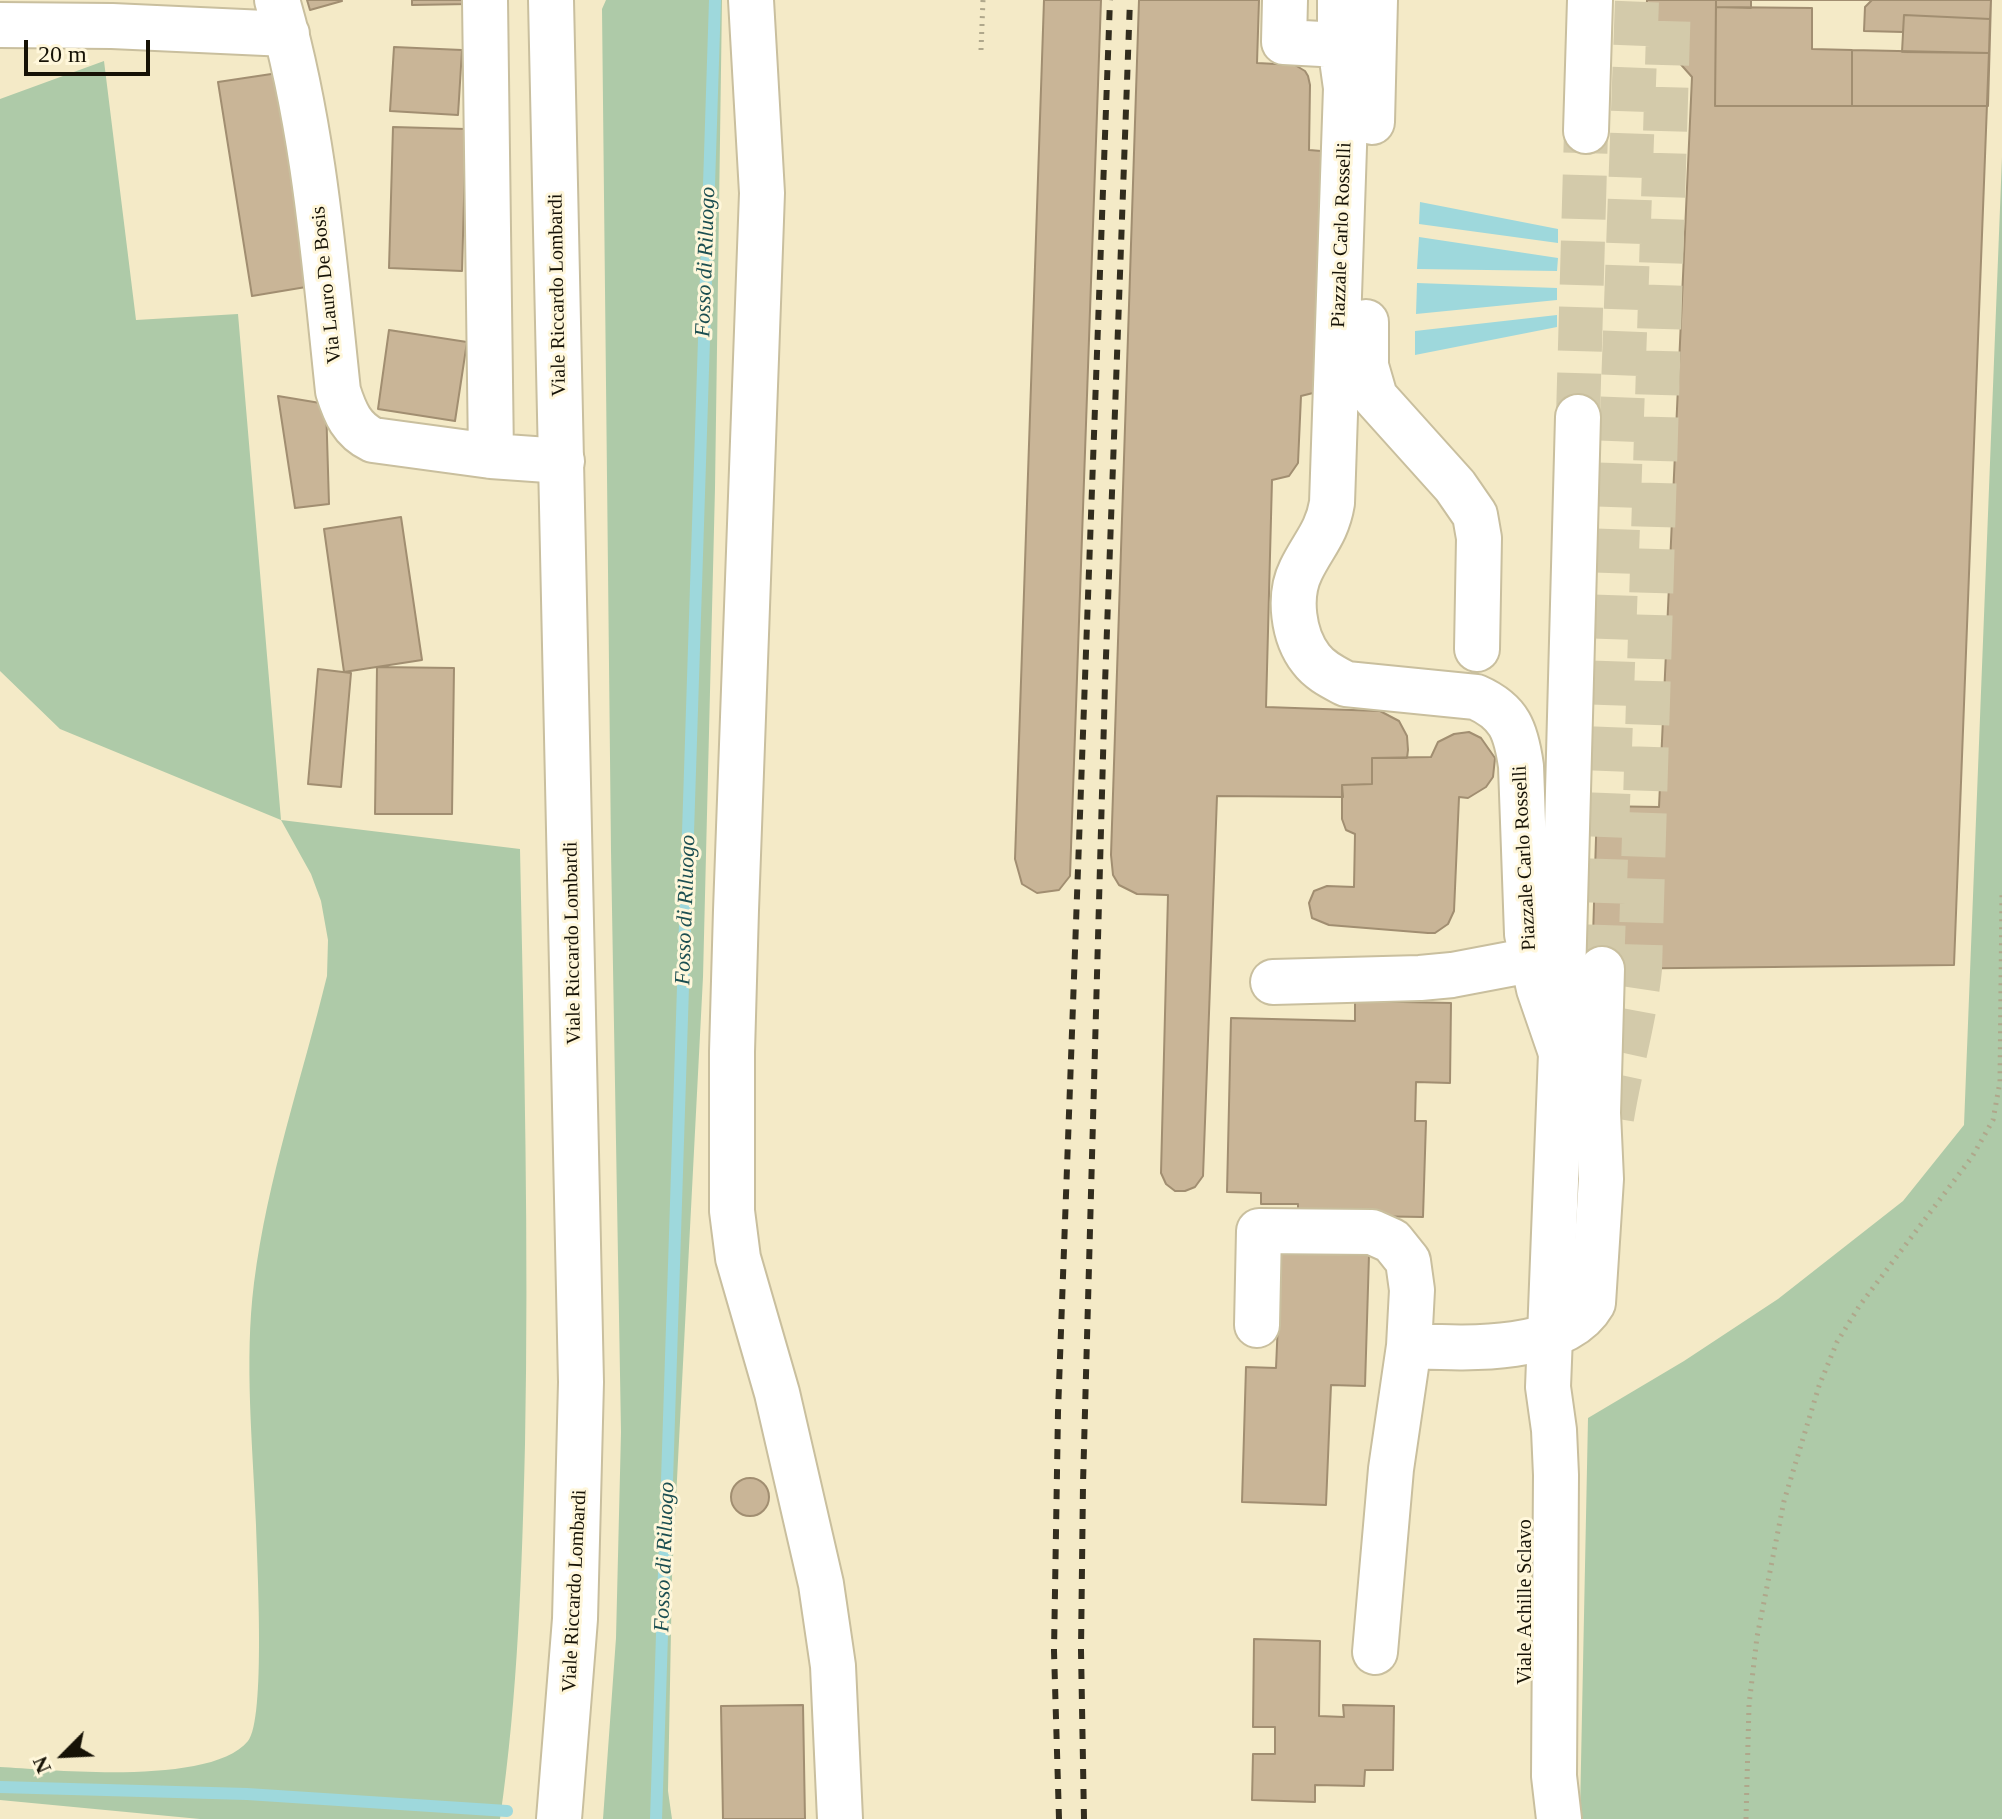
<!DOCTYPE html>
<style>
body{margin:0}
#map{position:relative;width:2002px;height:1819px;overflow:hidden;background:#f4eac7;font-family:Georgia,serif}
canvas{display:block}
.north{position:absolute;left:24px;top:1715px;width:80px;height:80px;-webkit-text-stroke:6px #fff7db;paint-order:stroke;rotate:246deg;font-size:22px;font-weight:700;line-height:32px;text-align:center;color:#161206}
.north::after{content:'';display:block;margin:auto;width:28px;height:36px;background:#161206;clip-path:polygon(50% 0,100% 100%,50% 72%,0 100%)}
.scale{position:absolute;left:24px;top:40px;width:126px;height:36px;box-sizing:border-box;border:4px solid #161206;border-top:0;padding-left:10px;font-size:24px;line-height:28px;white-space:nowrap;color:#161206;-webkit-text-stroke:6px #fff7db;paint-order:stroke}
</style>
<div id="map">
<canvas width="2002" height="1819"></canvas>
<div class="north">N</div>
<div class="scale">20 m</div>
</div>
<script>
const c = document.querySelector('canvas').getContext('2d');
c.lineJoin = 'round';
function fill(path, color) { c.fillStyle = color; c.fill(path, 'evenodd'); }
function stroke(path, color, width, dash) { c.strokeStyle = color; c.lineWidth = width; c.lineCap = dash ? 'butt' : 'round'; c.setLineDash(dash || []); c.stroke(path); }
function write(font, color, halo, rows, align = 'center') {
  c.font = font + ' Georgia,serif'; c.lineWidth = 6; c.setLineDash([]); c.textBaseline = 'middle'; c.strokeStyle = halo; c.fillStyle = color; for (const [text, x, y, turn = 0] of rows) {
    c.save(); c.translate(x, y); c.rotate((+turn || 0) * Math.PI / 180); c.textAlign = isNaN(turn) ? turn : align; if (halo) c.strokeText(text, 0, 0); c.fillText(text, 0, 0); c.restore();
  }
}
fill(new Path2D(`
 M606,0H722L715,488L703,977L672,1576L668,1791L672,1819H603L616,1638L621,1432L611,851L602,9Z
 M104,61L136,320L238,314L281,820L520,849C524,1047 529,1245 525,1444C522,1569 518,1695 500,1819H200L0,1800V1767C54,1770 211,1786 248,1741C266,1720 257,1561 256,1525C253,1445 244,1363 254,1283C267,1179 302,1078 327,976L328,940L321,901L311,874L281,820L60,729L0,671V99Z
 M2002,157V1819H1582L1580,1813L1588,1418L1684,1361L1778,1299L1903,1201L1964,1125Z`), '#aecaa8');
fill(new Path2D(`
 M1420,202L1558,229V243L1419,224Z
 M1419,237L1558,258L1557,271L1417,269Z
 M1417,283L1557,288V300L1416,314Z
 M1557,315V327L1415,355V331Z`), '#9ed8dc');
stroke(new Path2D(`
 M0,1787L247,1794L507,1811
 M656,1819L715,0`), '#9ed8dc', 12);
const building = new Path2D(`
 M307,0H341L342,1L310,10Z
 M412,0H469V4L412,5Z
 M1044,0H1101L1070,876L1059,890L1037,893L1022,884L1015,859Z
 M1139,0H1259L1257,63L1295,65L1305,71L1308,76L1310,85L1309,150L1321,151L1328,155L1321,391L1301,396L1298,463L1289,476L1272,480L1266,707L1380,711L1399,721L1407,736L1408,750L1407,758H1372V784L1342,785L1343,797L1217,796L1203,1176L1195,1187L1185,1191H1175L1166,1184L1161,1173L1168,895L1137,894L1119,885L1113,875L1111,855Z
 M1647,0H1991L1954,965L1592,969L1597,806L1659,807L1692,77L1646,25Z
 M1716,0H1991L1988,106H1715Z
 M1716,0H1751V8L1716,7Z
 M1872,0H1991L1990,19L1904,15L1903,32L1864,31L1865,7Z
 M1716,7L1812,8V49L1852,50V106H1715Z
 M1904,15L1990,19L1989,53L1902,52Z
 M394,47L462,50L458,115L390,111Z
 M1852,50L1989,53L1988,106H1852Z
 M278,73L312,286L252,296L218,82Z
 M393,127L466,129L462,271L389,268Z
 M389,330L467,342L455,421L378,409Z
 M278,396L326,404L329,504L295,508Z
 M401,517L422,660L344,672L324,529Z
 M377,667L454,668L452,814H375Z
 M318,669L351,673L341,787L308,784Z
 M1469,732L1481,738L1495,758L1493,777L1486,787L1468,798L1459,797L1454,911L1448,924L1435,933H1428L1329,925L1312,918L1309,903L1314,891L1327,886L1354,887L1355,834L1346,830L1342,819V785L1372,784V758L1431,757L1438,742L1454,734Z
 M1355,1001L1451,1003L1450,1083L1416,1082L1415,1121H1426L1423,1217L1298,1215V1204H1261V1193L1227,1192L1231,1018L1355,1021Z
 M1281,1252L1369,1255L1365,1386L1331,1385L1326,1505L1242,1502L1246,1367L1276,1368Z
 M731 1497a19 19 0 1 1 38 0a19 19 0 1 1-38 0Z
 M1254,1639L1320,1641L1319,1716L1344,1717L1343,1705L1394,1706L1393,1770H1365L1364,1786L1315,1785V1802L1252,1800L1253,1754H1275V1727H1253Z
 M803,1705L805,1819H723L721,1706Z`);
fill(building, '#c9b597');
stroke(building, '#a18e71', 2);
stroke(new Path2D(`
 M1602,969L1637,0
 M1612,1118C1620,1068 1635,1019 1640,969L1669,0`), '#d3caaa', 44, [44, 22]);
stroke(new Path2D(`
 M1578,417L1586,131`), '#d3caaa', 44, [44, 22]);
const minor = new Path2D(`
 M277,0C314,127 324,260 338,391C345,413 352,430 373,440L491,456L562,461
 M485,0L491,456
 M751,0L762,193L736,910L732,1052V1211L738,1258L777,1393L821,1584L833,1666L840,1819
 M1285,0L1284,42L1340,45
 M1340,0V45L1346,88L1332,503C1327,533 1313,545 1301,570C1288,596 1293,636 1311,659C1320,671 1333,677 1346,684L1476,697C1510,712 1516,731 1521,766L1527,934L1539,989L1560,1050
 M0,25L112,26L287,34
 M1372,122L1375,0
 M1366,322V366L1375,397L1455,486L1475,515L1479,538L1477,649
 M1273,982L1420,978L1452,975L1531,960
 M1257,1325L1259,1231L1372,1232L1392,1241L1408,1261L1412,1290L1409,1346L1391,1469L1375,1652
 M1409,1346C1460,1348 1563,1355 1593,1303L1601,1179L1598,1113L1602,969`);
const major = new Path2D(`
 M551,0L581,1382L575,1619L559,1819
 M1586,131L1590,0
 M1559,1819L1554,1776L1556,1475L1554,1430L1548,1387L1561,1053L1578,417`);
stroke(minor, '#c9bf9e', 48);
stroke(major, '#c9bf9e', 48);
stroke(new Path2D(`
 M981,50L983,0
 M1746,1819L1749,1705L1757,1637L1784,1501L1819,1386L1837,1342L1860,1305L1972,1157L1993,1120L2000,1082L2002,893`), '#afa78b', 5, [2, 6]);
stroke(minor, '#fff', 44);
stroke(major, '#fff', 44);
stroke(new Path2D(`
 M1059,1819L1054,1651L1058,1412L1110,0
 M1084,1819L1081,1650L1083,1484L1105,684L1130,0`), '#322d1e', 6, [10, 10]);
write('20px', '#161206', '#fff7db', [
 ["Piazzale Carlo Rosselli",1342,235,-88],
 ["Via Lauro De Bosis",327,285,-96],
 ["Viale Riccardo Lombardi",558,295,-91],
 ["Piazzale Carlo Rosselli",1525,858,-93],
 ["Viale Riccardo Lombardi",573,943,-91],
 ["Viale Riccardo Lombardi",575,1591,-87],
 ["Viale Achille Sclavo",1526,1602,-90]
]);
write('italic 22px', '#1b4e51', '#fff7db', [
 ["Fosso di Riluogo",706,262,-88],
 ["Fosso di Riluogo",686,910,-88],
 ["Fosso di Riluogo",665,1557,-88]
]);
</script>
